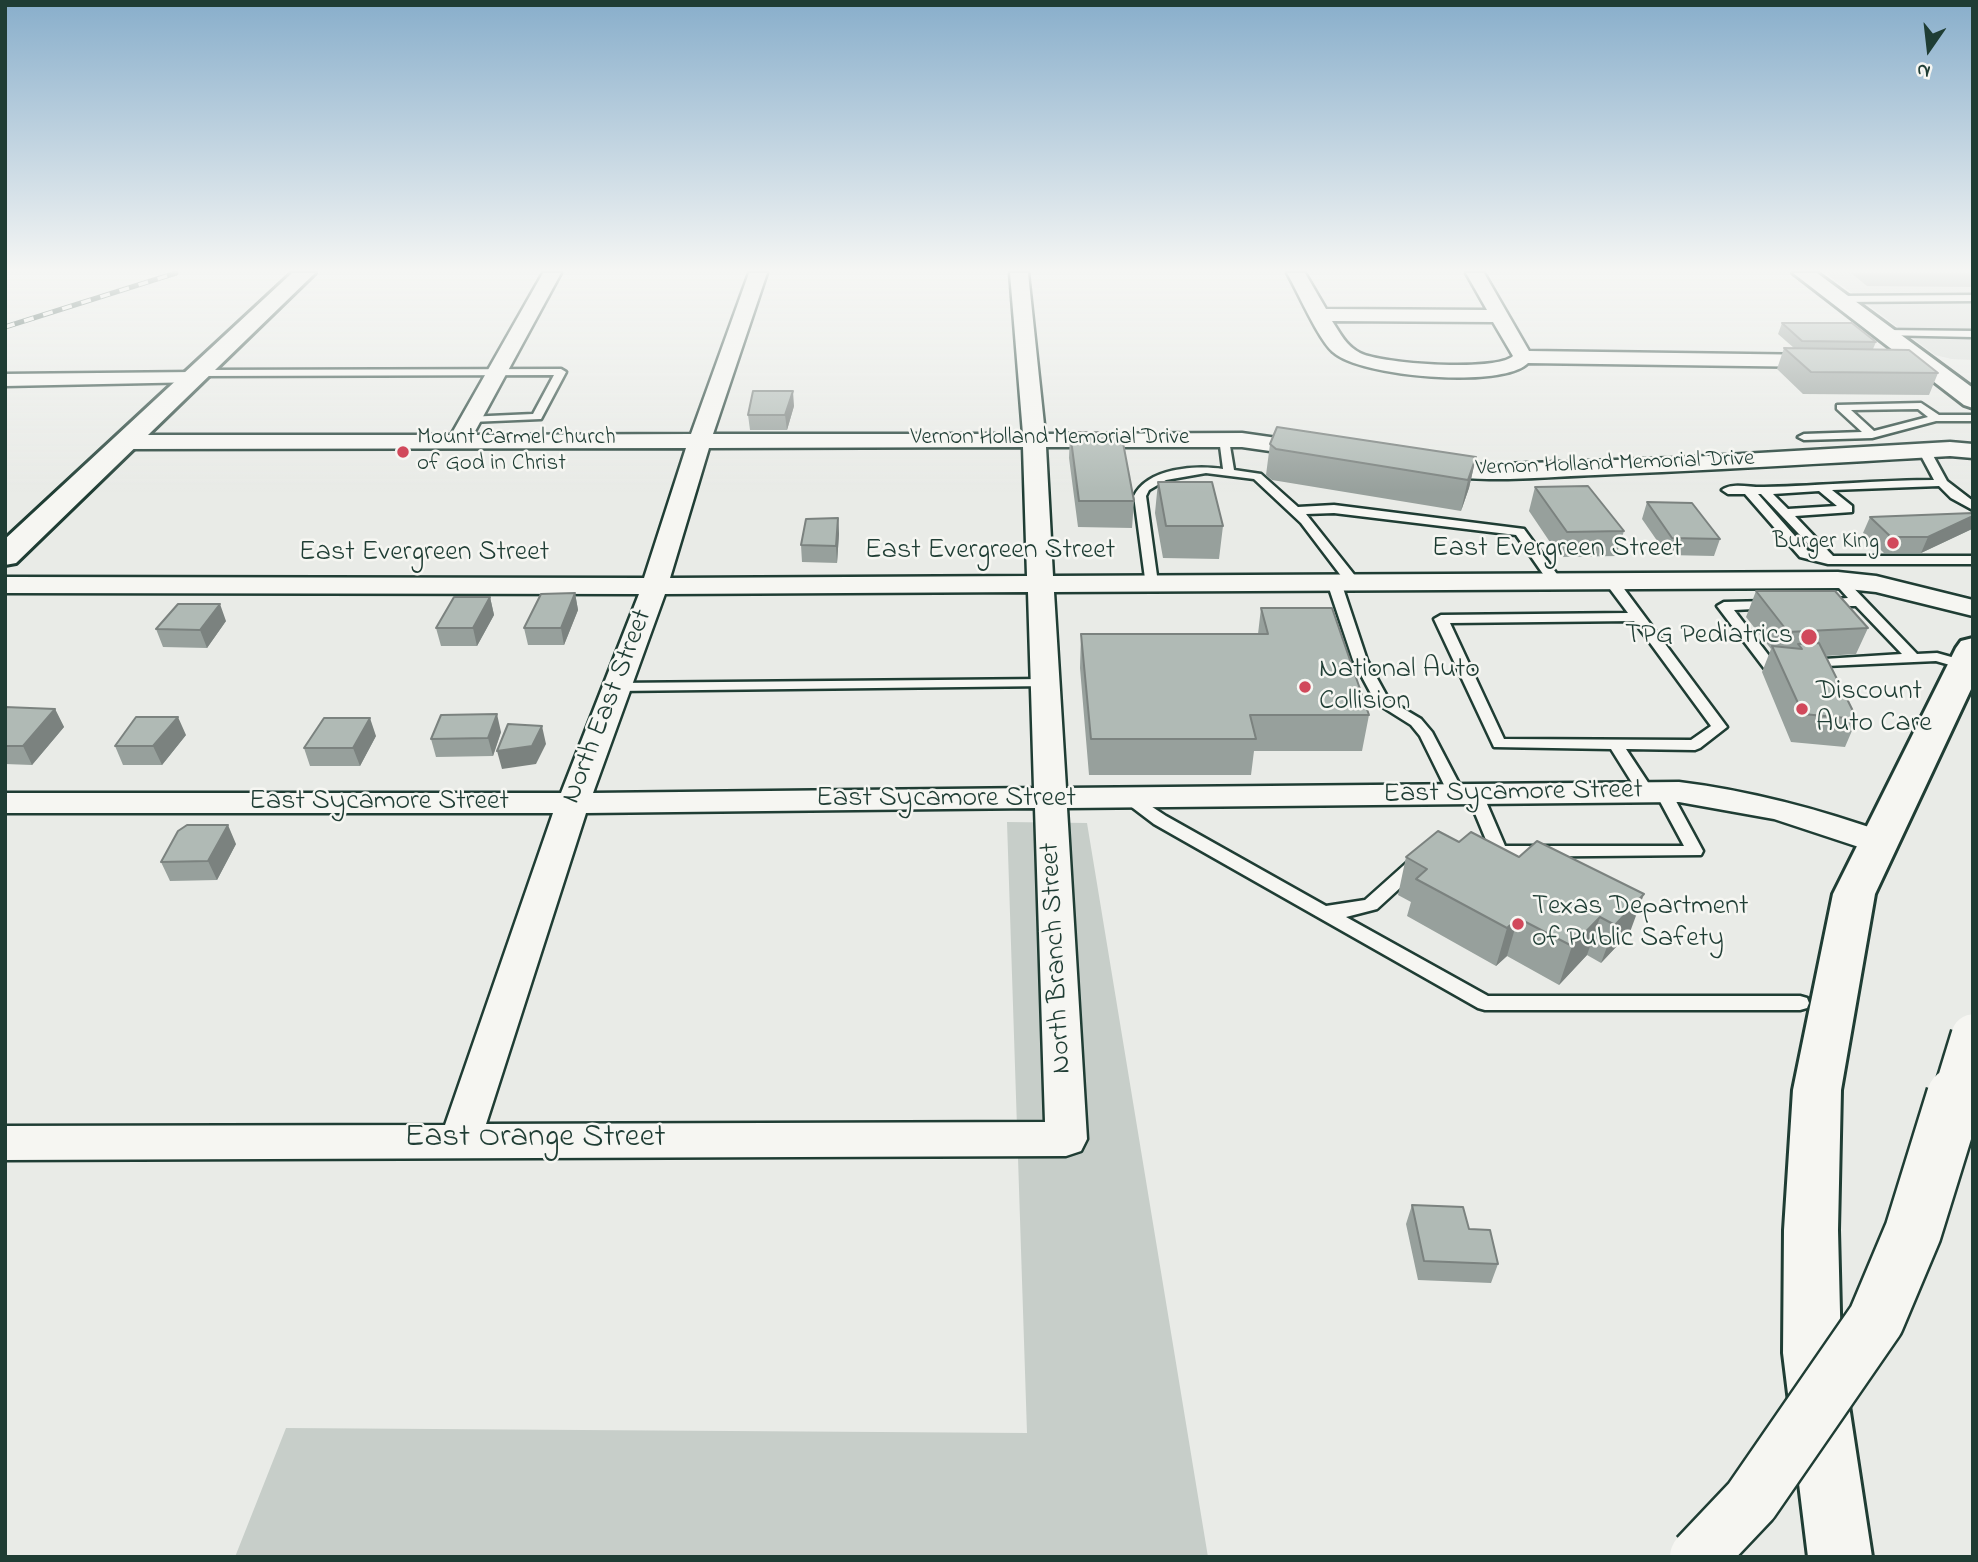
<!DOCTYPE html>
<style>
body{margin:0}
#map{position:relative;width:1978px;height:1562px;overflow:hidden;background:#e9ebe7;font-family:"Indie Flower",sans-serif}
canvas{display:block}
.frame{position:absolute;inset:0;border:7px solid #1f3d34;pointer-events:none}
.north{position:absolute;left:1894px;top:14px;width:70px;height:70px;-webkit-text-stroke:5px #f6f6f2;paint-order:stroke;rotate:194deg;font-size:19px;font-weight:700;line-height:28px;text-align:center;color:#1f3d34}
.north::after{content:'';display:block;margin:auto;width:24px;height:32px;background:#1f3d34;clip-path:polygon(50% 0,100% 100%,50% 72%,0 100%)}
</style>
<div id="map">
<canvas width="1978" height="1562"></canvas>
<div class="frame"></div>
<div class="north">N</div>
</div>
<script>
const c = document.querySelector('canvas').getContext('2d');
c.lineJoin = 'round';
function fill(path, color) { c.fillStyle = color; c.fill(path, 'evenodd'); }
function stroke(path, color, width, dash) { c.strokeStyle = color; c.lineWidth = width; c.lineCap = dash ? 'butt' : 'round'; c.setLineDash(dash || []); c.stroke(path); }
function write(font, color, halo, rows, align = 'center') {
  c.font = font + ' "Indie Flower",sans-serif'; c.lineWidth = 5; c.setLineDash([]); c.textBaseline = 'middle'; c.strokeStyle = halo; c.fillStyle = color; for (const [text, x, y, turn = 0] of rows) {
    c.save(); c.translate(x, y); c.rotate((+turn || 0) * Math.PI / 180); c.textAlign = isNaN(turn) ? turn : align; if (halo) c.strokeText(text, 0, 0); c.fillText(text, 0, 0); c.restore();
  }
}
fill(new Path2D(`
 M1825,273H1973V360L1951,359L1935,355Z`), '#d8dcd8');
fill(new Path2D(`
 M1007,822L1087,823L1208,1557H235L286,1428L1027,1433Z`), '#c7cec9');
const lane = new Path2D(`
 M1973,295V301L1837,302L1832,299L1837,296Z
 M1885,330L1973,331V337L1882,335L1880,333Z
 M561,369L566,372L541,419L471,422L467,421V417L533,414L554,375L199,376L194,373L199,370Z
 M1921,403L1939,415H1973V421H1936L1872,438L1804,440L1798,437L1804,434L1862,432L1837,409V405ZM1918,409L1928,417L1874,431L1851,410Z
 M1219,438L1229,440L1234,470L1261,474L1298,507L1334,505L1524,529L1562,581L1560,584H1550L1516,535L1334,513L1306,514L1360,582L1353,586L1348,585L1301,523L1254,479L1206,473L1166,480L1149,490L1146,496L1158,583L1151,587L1146,586L1134,496C1148,468 1195,465 1223,469Z
 M1924,447L1930,450L1947,481L1973,501V510L1951,498L1939,486L1832,490L1852,506V512L1795,516L1833,556H1973V564H1828L1800,557L1745,494H1728L1722,490C1732,482 1752,488 1764,487C1821,486 1877,480 1934,480L1918,450ZM1819,491L1837,506L1788,509L1773,494ZM1758,494H1761L1817,553L1808,551Z
 M1838,576L1843,577L1917,654L1937,653L1969,662L1971,665L1964,669L1936,661L1804,667L1802,664L1804,661L1809,660L1902,654L1856,606H1819V600L1848,598L1832,580Z
 M1611,577L1616,578L1727,727L1700,748L1695,750L1626,749L1655,793L1647,798L1641,797L1611,749L1494,747L1434,619L1441,615L1628,613L1604,581ZM1634,621L1711,726L1691,740L1504,739L1450,623Z
 M1334,578L1341,582L1367,660L1389,700L1421,719L1432,732L1465,795L1463,799H1451L1420,736L1411,725L1376,703L1353,660L1327,582Z
 M1770,601L1777,605L1775,608L1734,610L1773,661L1788,662L1790,665L1783,669L1764,668L1717,606L1724,602Z
 M1045,679L1052,683L1050,686L616,691L609,687L616,683Z
 M1663,787L1671,792L1703,851L1701,855L1488,857L1480,852L1482,848L1489,847L1467,794L1469,790H1481L1505,846H1684L1655,792Z
 M1131,793L1166,816L1326,906L1365,900L1412,858H1424L1426,862L1424,866L1377,909L1346,917L1488,996H1800L1807,998L1809,1003L1807,1008L1800,1010H1485L1478,1008L1154,824L1125,802L1123,798L1125,794Z`);
const street = new Path2D(`
 M543,273H561L473,435L691,434L749,273H767L713,434H1023L1010,273H1028L1045,434L1242,433L1312,443L1320,445L1323,450L1320,455L1312,457L1242,447H1046L1053,576L1838,572L1876,576L1973,600V616L1876,592L1838,588L1054,592L1066,788L1679,782C1752,791 1822,810 1892,835L1897,843L1892,851L1880,854L1774,819L1679,802L1067,808L1087,1139L1081,1151L1066,1156L5,1160V1126L445,1125L553,813H5V793H561L639,594L5,593V577L644,578L686,448L125,449L117,447L114,442L117,437L125,435H451ZM1023,447L1027,576L670,578L709,448ZM1028,592L1034,788L593,793L665,594ZM1035,808L1045,1122L486,1124L586,813Z
 M1287,273H1305L1326,309L1487,310L1466,273H1484L1529,351L1821,355L1828,357L1831,361L1828,365L1821,367L1528,363C1503,389 1360,377 1333,352C1318,339 1298,292 1287,273ZM1332,321L1493,322L1513,356C1496,372 1382,364 1360,353C1346,346 1340,333 1332,321Z
 M194,372L201,374L204,378L201,382L5,386V374Z
 M1950,442L1973,444V458L1950,456C1832,463 1714,470 1595,475C1538,477 1477,485 1421,471L1418,466L1421,461L1429,459L1472,465L1673,458Z`);
const secondary = new Path2D(`
 M292,273H315L16,563L5,565V539Z
 M1793,273H1817L1973,388V408L1964,405Z
 M1973,638V685L1875,894L1841,1090L1838,1230L1841,1353L1872,1557H1808L1783,1353L1784,1230L1793,1090L1833,894L1956,648L1961,641Z`);
stroke(lane, '#1f3d34', 5);
stroke(street, '#1f3d34', 5);
stroke(secondary, '#1f3d34', 6);
fill(lane, '#f6f6f2');
fill(street, '#f6f6f2');
fill(secondary, '#f6f6f2');
const rail = new Path2D(`
 M5,327L176,273`);
stroke(rail, '#1f3d34', 5);
stroke(rail, '#f6f6f2', 3.5, [10]);
const highwayBridgeFar1 = new Path2D(`
 M1954,1098L1973,1036`);
const highwayBridge = new Path2D(`
 M1698,1557L1751,1501L1876,1320L1913,1232L1955,1096`);
stroke(highwayBridgeFar1, '#1f3d34', 48, []);
stroke(highwayBridge, '#1f3d34', 61, []);
stroke(highwayBridgeFar1, '#f6f6f2', 43);
stroke(highwayBridge, '#f6f6f2', 56);
fill(new Path2D(`
 M1851,273H1973V287L1867,286Z
 M1782,323L1876,342L1873,349L1938,373L1929,395L1803,394L1777,369L1784,348H1794L1778,334Z
 M794,406L787,430H750L748,415Z
 M1070,432L1134,501L1132,528L1078,527L1069,458Z
 M1270,444L1476,457L1469,488L1461,511L1272,480L1266,475Z
 M1158,482L1223,526L1219,559L1163,558L1155,513Z
 M1535,487L1624,531L1616,556L1560,557L1529,511Z
 M1647,502L1720,539L1714,556L1667,555L1642,519Z
 M1973,513L1972,529L1921,553H1884L1863,533L1870,517Z
 M838,518L839,534L837,563L802,562L801,545Z
 M1756,591L1868,628L1856,654L1825,656L1857,719L1845,747L1791,742L1762,672L1771,649L1746,617Z
 M575,593L578,610L564,645H528L524,628Z
 M490,597L494,615L477,646H441L436,628Z
 M1261,608L1369,715L1362,751H1254L1251,775H1089L1080,668L1081,634H1258Z
 M226,621L207,648L163,647L156,629Z
 M5,704L7,708L55,709L64,727L32,765L5,764Z
 M501,732L493,756L436,757L431,739Z
 M186,735L162,765H123L115,746Z
 M376,736L360,766H310L304,748Z
 M1459,842L1630,932L1601,963L1587,955L1559,985L1507,956L1496,966L1407,916L1411,902L1398,895L1406,857Z
 M236,844L217,880L170,881L161,862Z
 M1412,1205L1498,1264L1491,1283L1418,1280L1406,1224Z`), '#97a09c');
fill(new Path2D(`
 M793,391L794,406L787,430L785,415Z
 M1476,457L1469,488L1461,511L1468,480Z
 M1973,516L1972,529L1921,553L1928,537Z
 M838,518L839,534L837,563L836,546Z
 M575,593L578,610L564,645L561,628Z
 M490,597L494,615L477,646L473,628Z
 M220,604L226,621L207,648L200,630Z
 M55,709L64,727L32,765L23,746Z
 M497,714L501,732L493,756L488,738Z
 M178,717L186,735L162,765L153,746Z
 M370,718L376,736L360,766L353,748Z
 M542,726L546,744L536,764L502,769L497,751Z
 M228,825L236,844L217,880L208,861Z
 M1644,894L1630,932L1601,963L1615,925Z
 M1600,917L1587,955L1559,985L1572,946Z
 M1518,918L1507,956L1496,966L1507,928Z`), '#7b827f');
const building = new Path2D(`
 M1782,323H1852L1876,342L1802,341Z
 M1784,348L1909,350L1938,373L1811,372Z
 M753,391H793L785,415H748Z
 M1277,427L1476,457L1468,480L1276,449L1270,444Z
 M1070,432H1121L1134,501H1079Z
 M1158,482H1212L1223,526H1166Z
 M1588,486L1624,531L1567,532L1535,487Z
 M1647,502L1692,503L1720,539L1672,538Z
 M1973,513V516L1928,537H1891L1870,517Z
 M838,518L836,546L801,545L806,519Z
 M1756,591H1835L1868,628L1788,632Z
 M575,593L561,628H524L541,594Z
 M454,597H490L473,628H436Z
 M178,604H220L200,630L156,629Z
 M1261,608H1332L1369,715H1250L1256,739H1091L1081,634H1268Z
 M1819,643L1857,719L1803,714L1772,646L1802,649L1798,644Z
 M5,707L55,709L23,746H5Z
 M497,714L488,738L431,739L441,715Z
 M136,717H178L153,746H115Z
 M324,718H370L353,748H304Z
 M508,724L542,726L532,746L497,751Z
 M187,825H228L208,861L161,862L178,831Z
 M1438,831L1459,842L1471,832L1519,857L1537,841L1644,894L1615,925L1600,917L1572,946L1518,918L1507,928L1416,879L1427,869L1406,857Z
 M1412,1205L1463,1207L1469,1229L1490,1230L1498,1264L1424,1261Z`);
fill(building, '#b0bab5');
stroke(building, '#7b827f', 2);
const sky = c.createLinearGradient(0, 0, 0, 492);
sky.addColorStop(0, '#88aecb');
sky.addColorStop(0.55, '#f5f6f4');
sky.addColorStop(1, '#f5f6f400');
c.fillStyle = sky;
c.fillRect(0, 0, 1978, 492);
for (const [x, y, r, color] of [
 [403,452,7,"#d1495b"],
 [1893,543,7,"#d1495b"],
 [1809,637,9,"#d1495b"],
 [1305,687,7,"#d1495b"],
 [1802,709,7,"#d1495b"],
 [1518,924,7,"#d1495b"]
]) { const dot = new Path2D(); dot.arc(x, y, r, 0, 2 * Math.PI); c.fillStyle = color; c.fill(dot); stroke(dot, '#f6f6f2', 2.5); }
write('23px', '#1f3d34', '#f6f6f2', [
 ["Mount Carmel Church",417,439],
 ["of God in Christ",417,465],
 ["Burger King",1879,543,"right"]
], 'left');
write('23px', '#1f3d34', '#f6f6f2', [
 ["Vernon Holland Memorial Drive",1050,439],
 ["Vernon Holland Memorial Drive",1615,465,-2]
]);
write('28px', '#1f3d34', '#f6f6f2', [
 ["East Evergreen Street",1557,550],
 ["East Evergreen Street",990,552],
 ["East Evergreen Street",424,554],
 ["North East Street",609,707,-69],
 ["East Sycamore Street",1513,794,-1],
 ["East Sycamore Street",946,800],
 ["East Sycamore Street",379,803],
 ["North Branch Street",1058,958,-93]
]);
write('28px', '#1f3d34', '#f6f6f2', [
 ["TPG Pediatrics",1793,637,"right"],
 ["National Auto",1319,671],
 ["Collision",1319,703],
 ["Discount",1816,693],
 ["Auto Care",1816,725],
 ["Texas Department",1532,908],
 ["of Public Safety",1532,940]
], 'left');
write('33px', '#1f3d34', '#f6f6f2', [
 ["East Orange Street",535,1140]
]);
</script>
